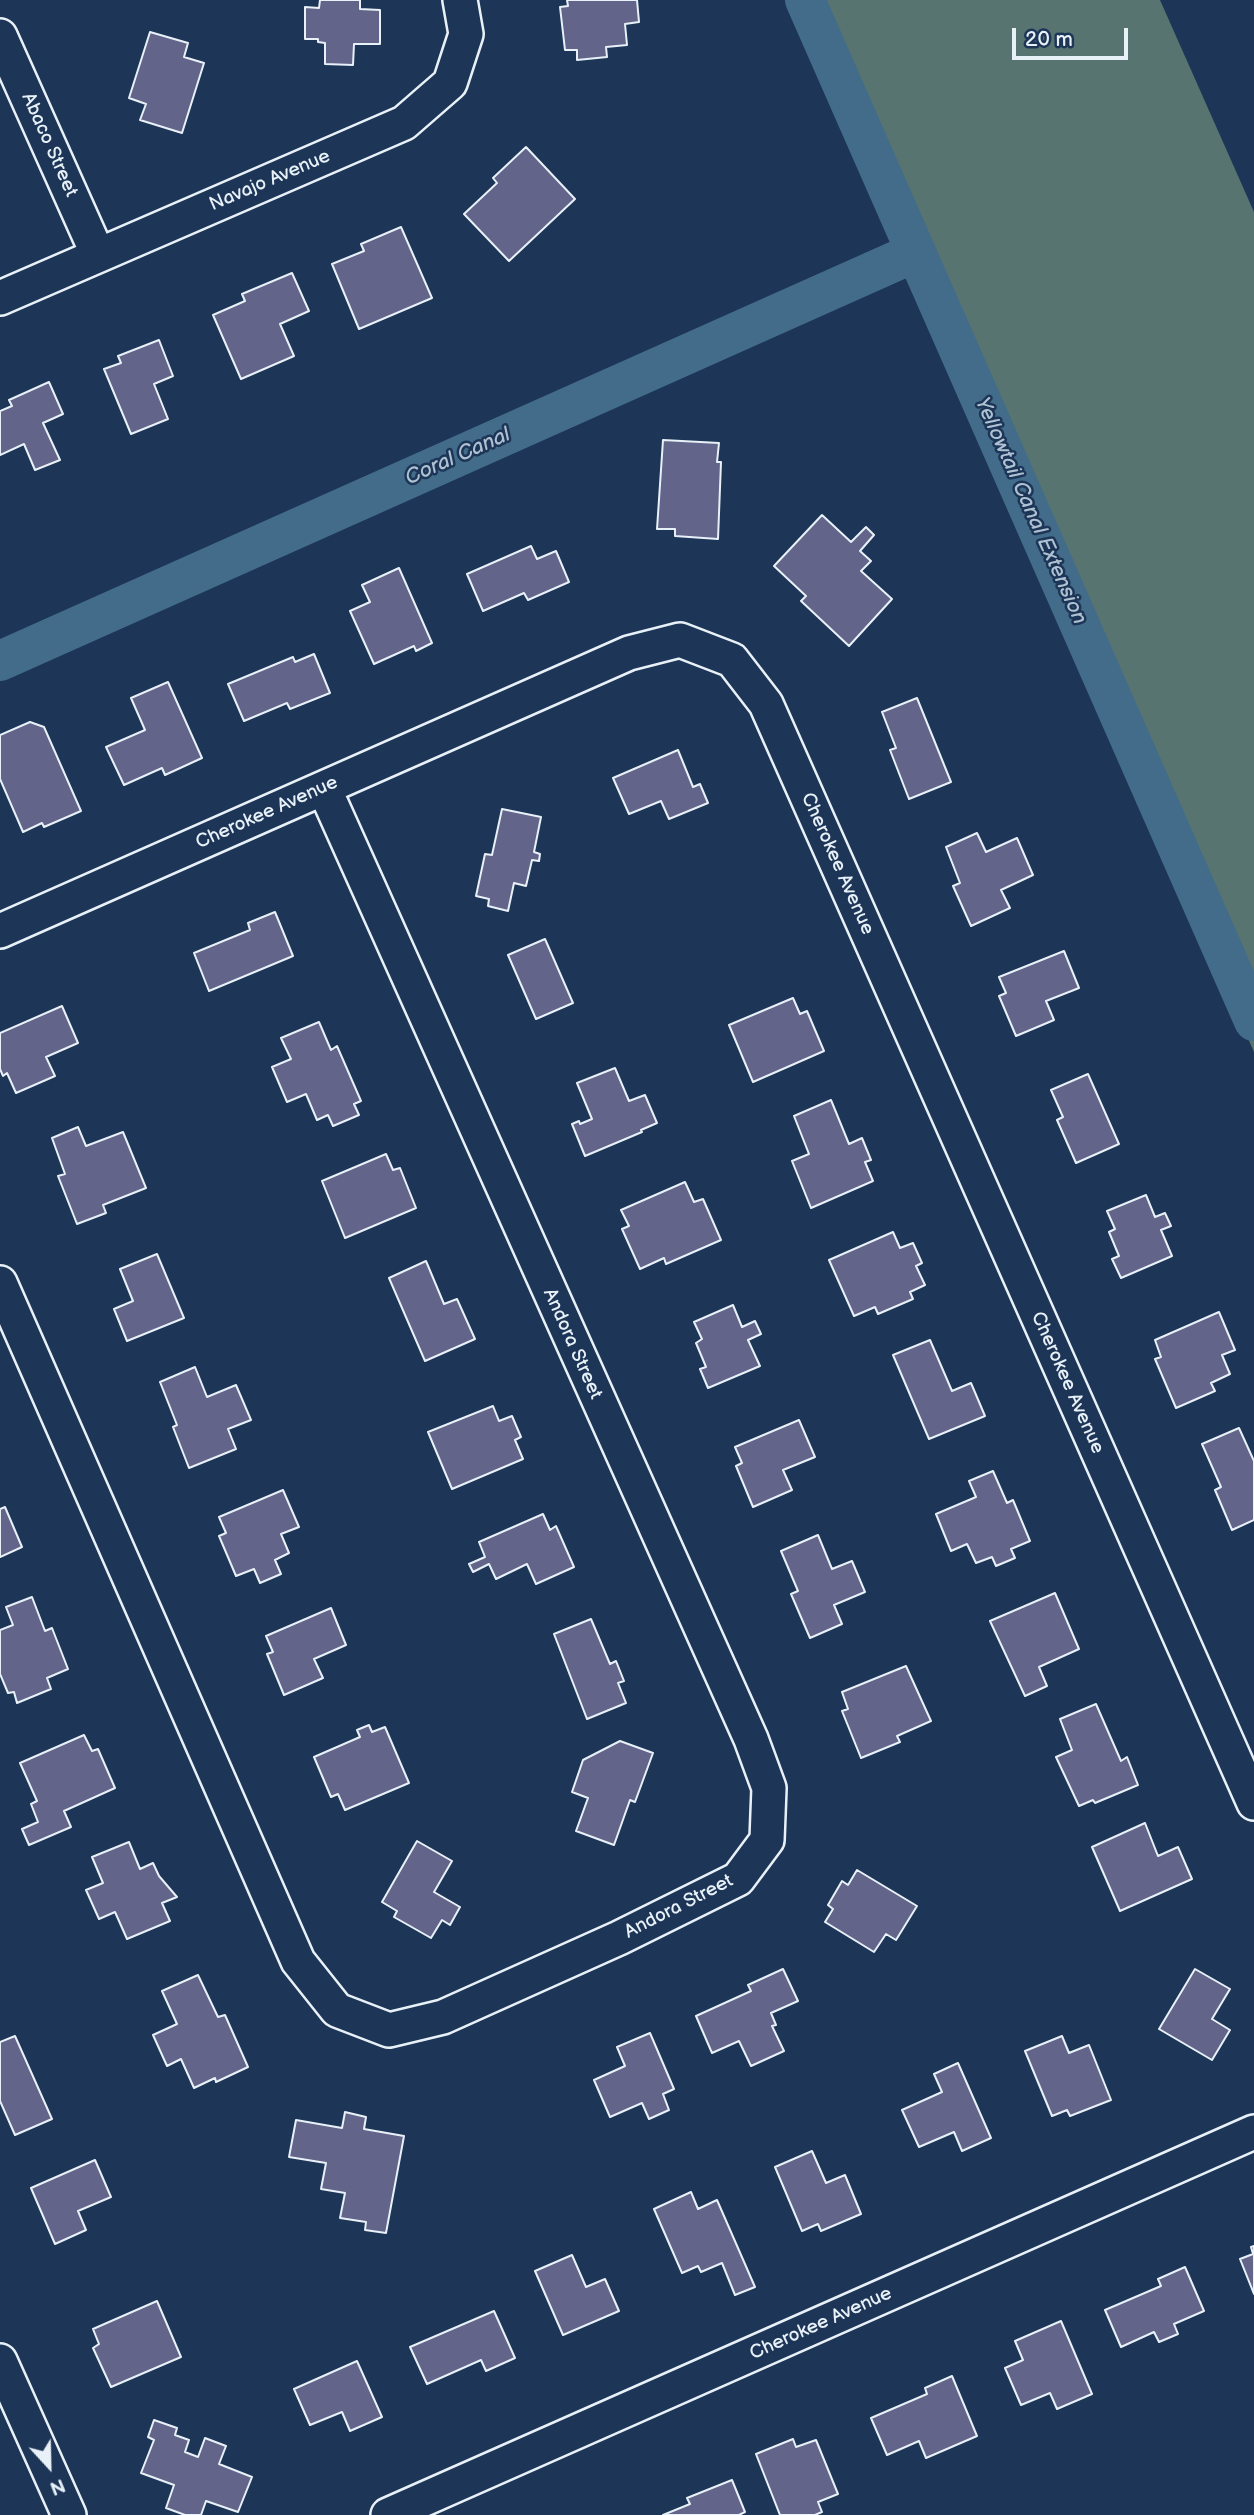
<!DOCTYPE html>
<style>
body{margin:0}
#map{position:relative;width:1254px;height:2515px;overflow:hidden;background:#1d3557;font-family:"Balsamiq Sans",sans-serif}
canvas{display:block}
.north{position:absolute;left:14px;top:2431px;width:70px;height:70px;-webkit-text-stroke:5px #1d3557;paint-order:stroke;rotate:158deg;font-size:19px;font-weight:700;line-height:28px;text-align:center;color:#e8f1f8}
.north::after{content:'';display:block;margin:auto;width:24px;height:32px;background:#e8f1f8;clip-path:polygon(50% 0,100% 100%,50% 72%,0 100%)}
.scale{position:absolute;left:1012px;top:28px;width:116px;height:32px;box-sizing:border-box;border:4px solid #e8f1f8;border-top:0;padding-left:9px;font-size:21px;line-height:24px;white-space:nowrap;color:#e8f1f8;-webkit-text-stroke:5px #1d3557;paint-order:stroke}
</style>
<div id="map">
<canvas width="1254" height="2515"></canvas>
<div class="north">N</div>
<div class="scale">20 m</div>
</div>
<script>
const c = document.querySelector('canvas').getContext('2d');
c.lineJoin = 'round';
function fill(path, color) { c.fillStyle = color; c.fill(path, 'evenodd'); }
function stroke(path, color, width, dash) { c.strokeStyle = color; c.lineWidth = width; c.lineCap = dash ? 'butt' : 'round'; c.setLineDash(dash || []); c.stroke(path); }
function write(font, color, halo, rows, align = 'center') {
  c.font = font + ' "Balsamiq Sans",sans-serif'; c.lineWidth = 5; c.setLineDash([]); c.textBaseline = 'middle'; c.strokeStyle = halo; c.fillStyle = color; for (const [text, x, y, turn = 0] of rows) {
    c.save(); c.translate(x, y); c.rotate((+turn || 0) * Math.PI / 180); c.textAlign = isNaN(turn) ? turn : align; if (halo) c.strokeText(text, 0, 0); c.fillText(text, 0, 0); c.restore();
  }
}
fill(new Path2D(`
 M791,0H1160L1254,212V1052Z`), '#577471');
stroke(new Path2D(`
 M805,0L1254,1021
 M0,661L916,252`), '#426c8a', 40);
const building = new Path2D(`
 M320,0H360V9L380,10V44H354L353,65L325,64V43L318,42V39H305V7L319,8Z
 M567,0H637L639,22L625,24L627,45L606,47L607,57L577,60V50H565L560,7L568,6Z
 M150,32L188,43L184,57L204,63L182,133L140,120L146,104L129,98Z
 M526,147L575,199L509,261L464,214L497,183L493,178Z
 M401,227L432,298L359,329L332,264L364,251L361,244Z
 M292,273L309,311L280,324L294,356L241,379L213,315L245,301L242,294Z
 M159,340L173,376L154,384L168,419L131,434L104,369L121,363L118,356Z
 M49,382L63,414L43,423L60,460L35,470L24,444L0,455V411L12,406L9,400Z
 M663,440L719,443L717,462H721L718,539L675,536V529H657Z
 M822,515L851,542L866,527L874,535L860,551L871,561L861,571L892,599L849,646L801,601L806,596L774,566Z
 M531,546L537,559L556,551L569,582L528,600L524,593L483,611L467,574Z
 M399,568L432,643L416,651L414,646L374,664L350,611L370,602L362,585Z
 M314,654L330,693L290,709L287,703L244,721L228,684L293,657L295,662Z
 M168,682L202,758L165,775L162,768L124,785L106,747L145,730L131,698Z
 M917,698L951,782L909,799L890,750L896,748L882,712Z
 M30,722L44,727L81,811L44,827L42,823L23,832L0,779V735Z
 M678,750L693,787L700,784L708,803L669,819L661,801L629,814L613,778Z
 M502,809L541,817L534,852L540,854L539,861L532,860L526,886L514,883L508,911L488,906L489,899L476,896L485,854L492,855Z
 M977,833L986,852L1017,838L1033,875L1001,890L1010,908L971,926L953,886L960,883L946,847Z
 M275,912L293,956L209,991L194,953L250,930L248,923Z
 M545,939L573,1003L536,1019L508,955Z
 M1064,951L1079,988L1046,1001L1054,1020L1016,1036L999,996L1006,993L999,977Z
 M793,998L800,1014L807,1011L824,1051L753,1082L729,1025Z
 M62,1006L78,1043L46,1057L55,1076L16,1093L7,1073L3,1076L0,1069V1033Z
 M319,1022L331,1050L337,1046L361,1101L354,1104L359,1115L333,1126L328,1115L317,1120L306,1094L287,1102L272,1067L291,1059L281,1038Z
 M615,1068L629,1101L645,1095L657,1123L641,1130L642,1132L585,1156L572,1124L579,1121L580,1124L592,1119L577,1083Z
 M1088,1074L1119,1144L1076,1163L1057,1120L1063,1117L1051,1090Z
 M831,1100L849,1144L862,1138L871,1160L865,1162L873,1181L811,1208L792,1161L809,1154L794,1116Z
 M78,1127L86,1146L123,1132L146,1188L103,1205L106,1213L77,1224L58,1176L65,1174L52,1138Z
 M386,1154L393,1170L400,1168L416,1208L345,1238L322,1181Z
 M685,1182L694,1202L703,1199L721,1240L666,1264L664,1258L640,1269L622,1229L629,1226L621,1210Z
 M1146,1195L1155,1217L1165,1213L1171,1226L1161,1230L1172,1256L1121,1278L1112,1259L1119,1256L1109,1232L1115,1229L1107,1211Z
 M893,1232L900,1248L913,1243L922,1263L916,1266L925,1285L910,1292L913,1299L878,1314L875,1307L854,1316L829,1260Z
 M157,1254L184,1318L127,1341L114,1309L133,1301L120,1269Z
 M426,1261L444,1304L457,1299L475,1339L425,1361L389,1278Z
 M733,1305L742,1327L755,1321L761,1334L748,1340L760,1366L708,1388L700,1369L706,1367L696,1343L702,1339L694,1322Z
 M1219,1312L1235,1350L1222,1355L1230,1374L1211,1383L1215,1391L1176,1408L1155,1359L1161,1357L1155,1340Z
 M930,1340L952,1391L971,1383L985,1416L929,1439L893,1355Z
 M195,1367L207,1397L236,1385L251,1420L228,1429L236,1449L189,1468L173,1427L177,1425L160,1382Z
 M493,1406L499,1421L512,1416L521,1437L515,1440L523,1459L452,1489L428,1432Z
 M799,1420L815,1457L783,1470L792,1490L753,1507L736,1466L742,1463L735,1447Z
 M1239,1428L1254,1461V1520L1232,1530L1215,1490L1221,1487L1202,1444Z
 M993,1471L1007,1503L1013,1500L1030,1541L1011,1549L1015,1558L996,1566L992,1557L976,1563L967,1544L951,1551L936,1514L976,1497L969,1481Z
 M283,1490L299,1527L281,1534L289,1553L275,1560L281,1574L260,1583L254,1569L236,1576L219,1536L226,1533L219,1517Z
 M5,1507L22,1547L0,1557V1509Z
 M543,1514L550,1530L556,1526L574,1567L536,1584L527,1564L496,1579L489,1564L473,1572L469,1564L485,1557L479,1542Z
 M818,1535L832,1569L852,1561L865,1592L834,1605L842,1624L810,1638L791,1594L798,1591L781,1551Z
 M1055,1593L1079,1649L1039,1667L1047,1686L1025,1696L990,1621Z
 M32,1597L45,1631L52,1628L68,1669L47,1678L51,1689L17,1703L14,1692L8,1693L0,1674V1630L13,1625L6,1607Z
 M331,1608L346,1645L314,1659L323,1678L284,1695L267,1654L273,1652L266,1636Z
 M591,1619L610,1664L616,1661L624,1681L618,1683L626,1703L587,1719L554,1634Z
 M906,1666L931,1721L897,1736L900,1742L861,1758L842,1711L848,1709L842,1692Z
 M1096,1704L1121,1761L1127,1757L1138,1785L1095,1803L1093,1800L1079,1806L1056,1757L1072,1750L1060,1719Z
 M369,1725L372,1732L385,1727L409,1783L345,1810L338,1794L331,1797L314,1757L360,1737L357,1730Z
 M84,1735L92,1751L98,1749L115,1788L64,1811L71,1827L29,1845L22,1829L38,1822L31,1804L37,1801L20,1763Z
 M620,1741L653,1753L635,1802L630,1800L614,1845L576,1831L588,1798L572,1792L583,1760Z
 M1145,1823L1158,1856L1178,1847L1192,1879L1120,1911L1092,1847Z
 M417,1841L452,1861L434,1892L460,1907L450,1925L442,1920L431,1938L394,1917L397,1911L382,1902Z
 M129,1842L140,1869L153,1863L159,1876L177,1897L162,1903L170,1921L127,1939L115,1912L99,1919L86,1890L103,1883L92,1857Z
 M857,1870L917,1906L896,1940L886,1934L874,1952L825,1922L833,1909L828,1905L842,1881L848,1885Z
 M783,1969L798,2001L771,2013L776,2025L772,2026L784,2051L751,2066L739,2041L712,2053L696,2016L751,1991L748,1985Z
 M1195,1969L1230,1989L1212,2019L1230,2030L1212,2060L1159,2029Z
 M198,1975L218,2017L225,2015L248,2067L216,2082L215,2078L194,2088L181,2059L167,2066L153,2035L177,2024L162,1991Z
 M650,2033L674,2089L663,2094L669,2110L649,2119L642,2103L610,2117L594,2080L625,2066L617,2047Z
 M15,2036L52,2119L15,2135L0,2101V2042Z
 M1062,2036L1069,2053L1089,2045L1111,2100L1070,2116L1067,2110L1052,2116L1025,2051Z
 M958,2063L991,2138L962,2151L954,2132L919,2147L902,2110L942,2092L934,2074Z
 M345,2112L366,2117L364,2129L404,2136L386,2233L365,2230L366,2222L340,2218L345,2193L321,2189L326,2163L289,2157L296,2120L342,2128Z
 M812,2151L826,2183L845,2175L861,2214L821,2231L818,2224L802,2231L775,2167Z
 M95,2160L111,2197L78,2211L86,2230L55,2244L31,2188Z
 M691,2192L698,2209L717,2200L755,2287L735,2295L722,2263L701,2272L698,2266L682,2273L654,2209Z
 M1254,2246V2294L1240,2259L1253,2254L1251,2247Z
 M572,2255L586,2287L605,2279L619,2311L563,2335L535,2271Z
 M1185,2267L1204,2311L1174,2324L1178,2334L1159,2342L1154,2332L1121,2347L1105,2310L1161,2286L1158,2279Z
 M157,2301L181,2357L111,2387L93,2348L99,2344L93,2329Z
 M494,2311L515,2358L486,2371L481,2360L427,2384L410,2347Z
 M1061,2321L1092,2394L1057,2409L1050,2393L1021,2405L1005,2368L1023,2360L1015,2341Z
 M357,2361L382,2417L350,2431L342,2412L310,2425L294,2389Z
 M952,2376L977,2436L926,2458L919,2441L887,2455L871,2418L927,2394L925,2388Z
 M154,2420L177,2428L175,2435L189,2440L185,2452L198,2457L205,2438L226,2446L219,2464L252,2477L238,2512L206,2501L201,2515H185L166,2508L174,2485L141,2473L154,2440L148,2437Z
 M793,2439L796,2447L816,2440L838,2494L818,2502L822,2512L815,2515H780L756,2454Z
 M732,2480L745,2512L739,2515H663L690,2504L687,2498Z`);
fill(building, '#626489');
stroke(building, '#e8f1f8', 2);
const minor = new Path2D(`
 M0,36L98,255
 M0,298L404,123L450,83L466,34L460,0
 M0,931L629,653L680,640L732,660L766,704L1254,1803
 M0,1283L298,1961L337,2010L389,2030L443,2017L619,1938L738,1879L767,1840L769,1788L751,1739L324,788
 M0,2361L69,2515
 M388,2515L1254,2132`);
stroke(minor, '#e8f1f8', 38);
stroke(minor, '#1d3557', 33);
write('19px', '#e8f1f8', '#1d3557', [
 ["Abaco Street",49,145,66],
 ["Navajo Avenue",270,181,-23],
 ["Cherokee Avenue",267,813,-24],
 ["Cherokee Avenue",837,864,66],
 ["Andora Street",572,1344,66],
 ["Cherokee Avenue",1067,1383,66],
 ["Andora Street",679,1907,-27],
 ["Cherokee Avenue",821,2324,-24]
]);
write('italic 21px', '#aec2d2', '#1d3557', [
 ["Coral Canal",458,457,-24],
 ["Yellowtail Canal Extension",1030,511,66]
]);
</script>
